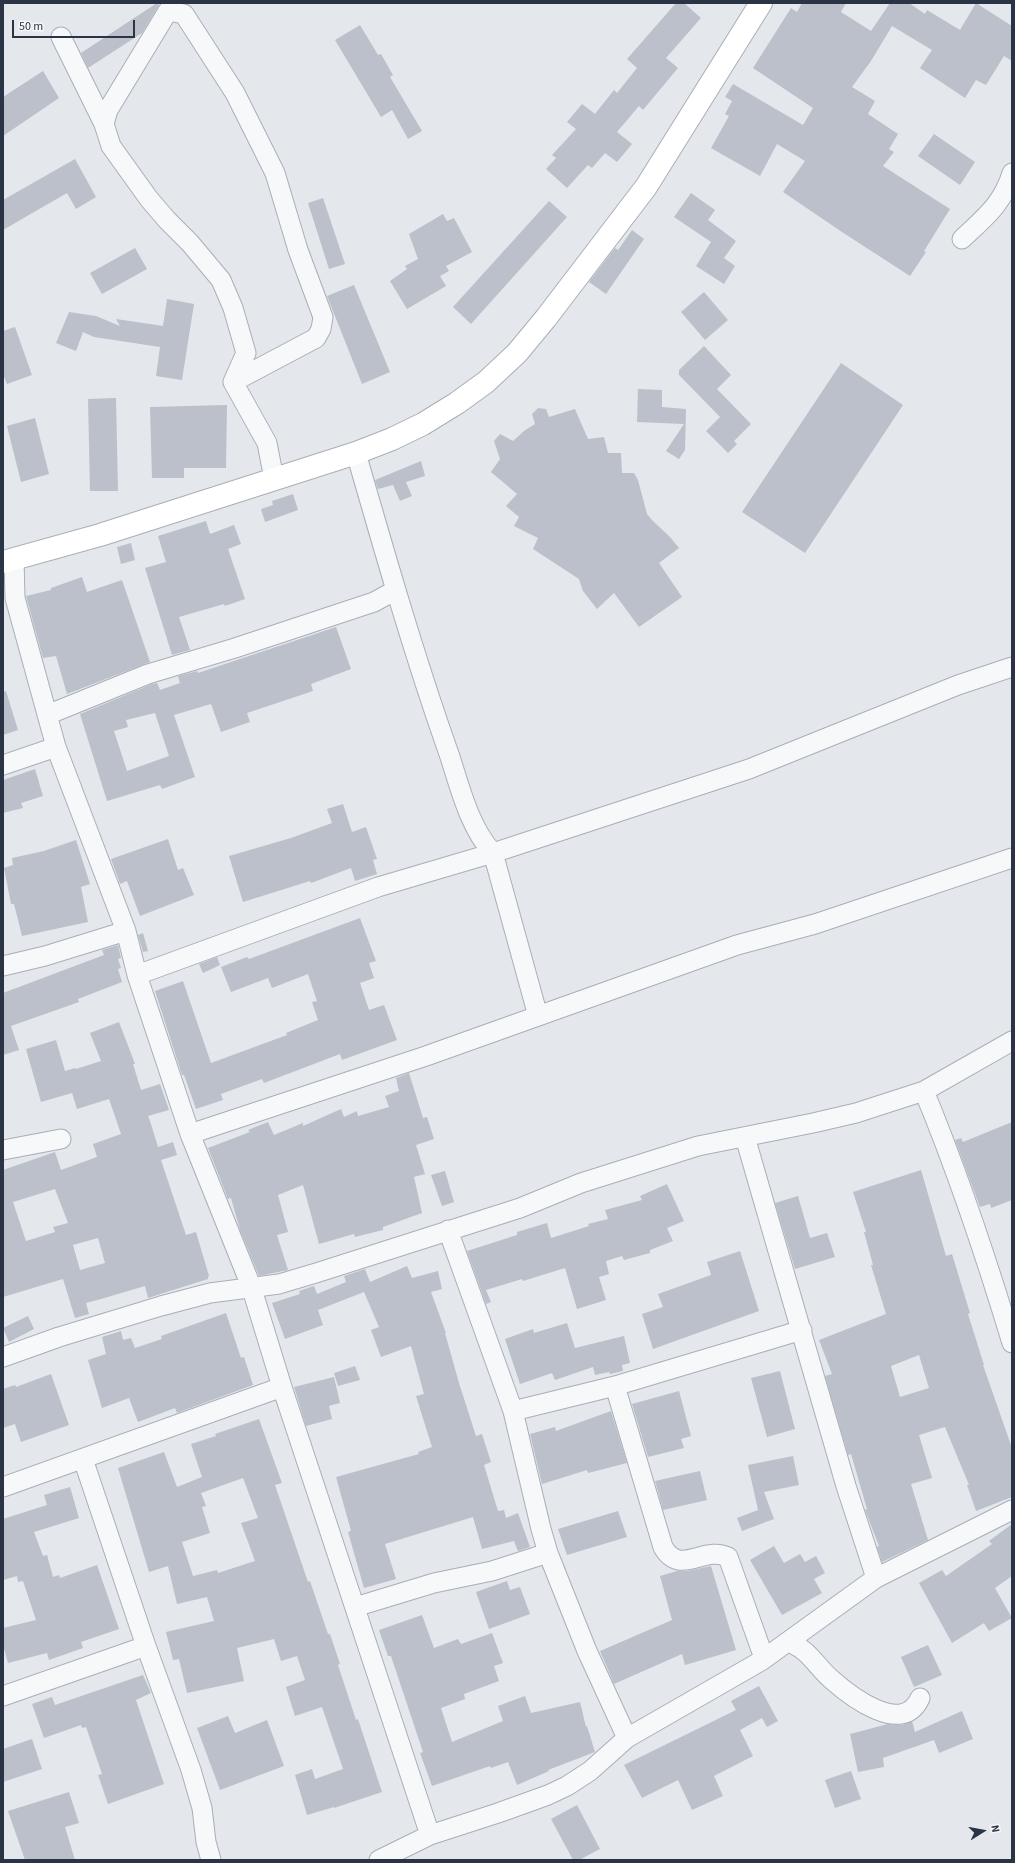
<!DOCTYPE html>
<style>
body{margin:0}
#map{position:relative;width:1015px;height:1863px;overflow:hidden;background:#e4e7ec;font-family:"Source Sans 3",sans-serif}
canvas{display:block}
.frame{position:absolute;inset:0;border:4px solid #2b3445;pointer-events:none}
.north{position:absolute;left:963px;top:1811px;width:40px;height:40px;-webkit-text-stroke:3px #f4f6f9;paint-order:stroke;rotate:79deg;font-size:11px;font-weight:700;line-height:16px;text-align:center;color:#2b3445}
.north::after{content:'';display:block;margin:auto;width:14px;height:18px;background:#2b3445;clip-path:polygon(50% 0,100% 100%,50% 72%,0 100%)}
.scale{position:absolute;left:12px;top:20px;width:123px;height:18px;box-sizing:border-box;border:2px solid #2b3445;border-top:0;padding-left:5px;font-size:12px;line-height:14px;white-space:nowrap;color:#2b3445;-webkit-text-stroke:3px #f4f6f9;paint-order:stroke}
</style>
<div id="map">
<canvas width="1015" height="1863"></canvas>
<div class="frame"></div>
<div class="north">N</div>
<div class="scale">50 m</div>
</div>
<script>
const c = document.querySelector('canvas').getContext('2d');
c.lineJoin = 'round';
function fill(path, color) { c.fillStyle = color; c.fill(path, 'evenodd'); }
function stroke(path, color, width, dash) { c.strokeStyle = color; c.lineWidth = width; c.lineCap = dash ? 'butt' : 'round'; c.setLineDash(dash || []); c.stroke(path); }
fill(new Path2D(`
 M157,3L159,5L142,33L88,68L81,53Z
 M676,3H684L701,18L666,58L678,68L643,110L639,106L617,132L632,144L617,162L605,153L592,168L588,165L567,188L546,169L556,158L552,155L576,129L567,122L582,104L595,114L614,90L617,93L637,68L627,59Z
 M802,3H846L841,12L871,31L890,3H909L925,14L927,10L960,30L976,3L1012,26V61L1004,56L986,85L976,80L965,98L920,68L932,50L892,26L871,61L852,87L875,101L868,114L898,134L889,149L894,152L883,166L950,209L924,251L926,252L910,276L842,232L783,192L805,161L777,144L760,176L711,148L729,116L725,114L732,101L725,97L733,84L803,125L813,108L753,68L791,8L797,12Z
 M360,25L378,55L381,54L393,75L390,77L422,131L408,139L392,110L381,117L335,40Z
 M43,71L59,98L3,136V97Z
 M934,134L975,162L960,185L918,156Z
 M75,159L96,197L76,209L67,193L3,230V200Z
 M691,193L715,210L708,220L736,241L724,258L735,266L724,284L696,266L711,242L674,217Z
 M323,198L345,264L329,269L308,203Z
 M549,201L567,217L471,324L453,307Z
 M443,214L447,221L454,218L472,252L446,266L449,271L440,276L446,286L407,309L390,281L407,269L405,266L418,259L409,234Z
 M632,230L644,239L606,294L589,282L615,248L618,250Z
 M135,248L147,269L102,294L90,273Z
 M354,285L390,372L362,384L327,296Z
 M704,292L728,320L705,340L681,312Z
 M167,299L194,304L182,380L156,376L160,347L94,337L83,332L76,351L56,343L69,312L96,316L120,326L116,319L163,326Z
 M15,327L32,375L7,384L3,374V331Z
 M704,346L731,375L717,389L751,424L734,441L737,444L728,453L706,431L720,417L679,375V370Z
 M841,363L903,405L805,553L742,512Z
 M638,389L662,390V407L686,409L685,450L679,459L666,451L684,424L637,422Z
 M116,398L118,491H90L88,399Z
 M227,405L226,468H184V478H152L150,407Z
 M538,408L546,409L549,417L575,409L588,439L604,437L608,453H621L622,473H634L638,480L647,514L653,521L670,537L679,548L659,563L682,597L639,627L614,593L597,609L583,591L579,579L533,549L538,538L514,526L519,517L506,506L517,494L491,472L500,459L494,441L500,434L513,441L524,431L535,424L532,414Z
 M35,418L49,474L21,482L7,426Z
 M421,461L425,476L406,482L412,496L400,501L393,485L378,489L375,480Z
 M293,494L298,510L265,522L261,509L273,505L272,501Z
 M206,521L210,534L234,525L241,544L228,549L245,599L225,606L224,604L179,617L190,650L172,655L145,568L166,562L158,536Z
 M131,543L135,560L121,564L117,547Z
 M82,577L87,592L122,580L150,662L67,694L56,656L43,658L26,596L51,590V588Z
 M336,627L351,669L311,684L313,691L247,713L250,722L221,732L211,704L174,715L195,777L162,789L160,785L107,801L80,714L152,684L157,683L160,690L180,683L178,676L197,671L198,673ZM155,713L169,756L127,771L114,731L128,727L126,720Z
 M6,691L18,730L3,735V692Z
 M35,769L43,796L21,803L23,808L3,813V780Z
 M343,804L352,832L366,827L377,859L373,860L377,874L355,881L351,868L311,883L310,881L243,902L229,856L291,838L332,823L327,809Z
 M168,839L178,870L183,868L194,895L140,916L127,881L120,884L111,859Z
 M76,840L90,884L81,887L88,922L22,936L14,904H11L4,868L13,865L12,858L44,851Z
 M360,918L376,961L369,963L374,978L360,983L369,1010L384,1005L397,1040L342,1060L340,1054L264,1083L262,1079L221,1094L223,1100L196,1109L184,1075H182L155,991L183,981L211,1063L287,1035L286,1033L318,1020L312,1002L317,1001L308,974L272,988L268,978L231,992L221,967L247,957L249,959Z
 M143,933L148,951L143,952L138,935Z
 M118,945L121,958L118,959L121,968L118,969L122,982L78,999L79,1002L11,1026L19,1050L3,1055V993L104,955L102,950Z
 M217,957L220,965L203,973L199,964Z
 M119,1022L135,1064H133L141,1090L160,1084L169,1110L148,1116L150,1121L158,1147L173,1142L177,1155L161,1160L186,1235L196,1232L209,1276L208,1277V1279L148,1298L145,1286L101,1299L86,1303L89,1314L75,1318L63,1279L3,1297V1170L55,1152L61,1170L97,1157L93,1144L121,1134L109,1099L77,1109L72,1093L41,1102L26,1049L56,1040L65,1071L75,1068L76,1069L101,1061L90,1033ZM55,1189L68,1223L53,1227L55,1232L26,1241L13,1202ZM98,1238L105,1263L80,1270L73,1245Z
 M409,1073L423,1118L427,1117L434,1139L416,1145L425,1174L414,1177L422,1213L383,1227V1230L355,1237L354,1234L319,1244L303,1185L278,1195L288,1232L277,1235L288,1270L259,1276L240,1230L231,1198L228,1199L208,1148L250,1132L248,1130L268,1122L274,1135L303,1123V1126L341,1109L344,1117L357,1111L358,1116L389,1107L385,1096L399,1091L396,1078Z
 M1012,1122V1200L991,1208L990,1204L980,1207L955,1140L961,1138L963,1142Z
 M921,1170L946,1256L952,1254L970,1313L968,1314L984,1365H983L1012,1448V1497L976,1511L967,1485H969L945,1427L919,1435L932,1478L911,1484L928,1540L882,1562L877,1547L879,1546L865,1510L867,1509L851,1454L848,1455L825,1376L832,1374L819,1340L886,1314L871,1265H873L864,1232H866L853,1192ZM919,1355L929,1388L900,1397L891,1366Z
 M445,1171L454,1202L442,1206L431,1175Z
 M667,1184L684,1221L667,1228L673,1241L650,1250V1253L624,1260L622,1256L606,1261L609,1274L599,1277L606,1300L577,1309L565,1268L523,1281L522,1279L486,1290L491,1302L486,1304L467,1251L517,1235V1232L547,1223L551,1238L589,1226L588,1224L608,1219L605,1210L642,1200L640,1196Z
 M798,1196L810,1238L827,1233L835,1257L795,1269L775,1203Z
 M740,1251L759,1311L653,1349L642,1314L663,1307L658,1294L711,1275L707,1262Z
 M407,1266L412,1278L438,1271L442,1289L431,1292L446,1333H445L459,1383L476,1436L482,1434L491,1462L484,1465L498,1511L504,1510L506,1518L518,1513L530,1547L518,1551L514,1541L482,1549L473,1517L385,1544L396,1579L364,1588L348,1532L351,1531L336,1477L419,1454L418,1452L432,1447L416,1396L424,1394L411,1346L381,1357L371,1330L379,1327L364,1292L318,1310L323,1325L285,1339L272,1303L300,1294L299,1291L314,1286L317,1294L346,1282L344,1276L365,1269L370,1282Z
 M226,1313L241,1358L244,1357L253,1385L177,1413L175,1408L138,1422L129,1398L102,1408L88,1360L106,1354L102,1337L121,1331L123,1340L131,1338L135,1348L162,1339L161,1336Z
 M28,1316L34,1329L9,1342L3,1328Z
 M567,1323L575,1348L624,1336L630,1363L622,1365L623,1371L610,1374L609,1372L595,1375L593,1367L555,1380L552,1373L520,1384L505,1339L533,1329L534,1333Z
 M355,1366L360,1380L338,1386L334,1373Z
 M780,1371L795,1429L767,1437L751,1378Z
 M51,1374L69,1425L21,1442L15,1424L3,1428V1389L15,1385L16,1387Z
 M334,1377L340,1403L329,1406L332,1419L306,1426L294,1387Z
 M679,1391L691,1436L681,1439L684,1448L648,1457L632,1404Z
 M611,1411L627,1463L588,1473L587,1470L542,1484L530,1434L555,1427L556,1431Z
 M259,1419L282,1483L275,1485L308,1582L310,1581L328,1634H330L340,1664L338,1665L356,1720L358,1719L382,1792L334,1808V1807L307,1815L295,1775L312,1769L315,1779L343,1769L322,1707L295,1716L286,1687L305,1680L297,1656L281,1661L274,1639L237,1648L244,1681L187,1693L179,1659L173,1660L166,1632L214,1621L207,1597L177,1604L168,1566L149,1572L118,1468L164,1452L177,1487L202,1477L191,1444L216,1436L215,1434ZM243,1478L258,1518L241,1523L255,1561L218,1573L217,1570L193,1576L182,1542L210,1533L202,1507L206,1506L201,1493Z
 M793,1456L799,1485L764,1492L774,1519L742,1531L737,1518L758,1510L748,1465Z
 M700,1471L707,1500L663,1510L655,1481Z
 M70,1487L79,1518L34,1532L43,1556L47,1555L53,1577L59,1575L60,1578L97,1565L119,1629L81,1642L83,1648L49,1660L47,1653L8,1663L3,1645V1628L36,1620L23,1581L18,1582L17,1576L3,1580V1519L47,1505L44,1495Z
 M618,1511L627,1537L567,1555L558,1529Z
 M1012,1524V1576L995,1588L1012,1618L989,1631L984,1623L952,1643L919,1583L942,1570L946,1576L992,1544L989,1541Z
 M774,1546L784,1563L800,1554L805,1562L816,1556L825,1573L814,1579L822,1593L782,1615L750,1560Z
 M711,1566L736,1650L685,1665L682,1654L614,1684L600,1651L672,1620L660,1576L677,1571H687Z
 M507,1581L510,1590L520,1587L530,1614L489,1629L476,1592Z
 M422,1615L434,1648L458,1639L461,1644L492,1633L503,1663L494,1666L499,1681L464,1694L465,1699L441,1708L452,1742L503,1721L498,1706L525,1696L531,1713L580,1702L586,1727L587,1726L595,1752L548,1770L549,1771L517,1785L508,1762L491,1768L490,1766L432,1786L420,1753L423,1752L391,1656H388L379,1630Z
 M928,1645L942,1675L914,1687L901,1657Z
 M143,1675L151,1693L136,1700L164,1784L108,1804L98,1775L102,1774L86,1727L82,1728L81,1725L44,1738L32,1704L52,1697L55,1705Z
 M759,1686L778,1721L767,1727L762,1718L740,1730L753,1756L714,1776L723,1796L692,1810L678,1780L642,1798L624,1765L736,1710L731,1701Z
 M962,1711L973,1739L939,1753L934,1740L883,1758L884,1767L858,1772L850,1734L888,1724L902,1725L912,1721L915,1732Z
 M228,1716L235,1733L267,1720L284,1766L220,1790L197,1728Z
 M32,1739L42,1769L3,1782V1749Z
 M851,1771L861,1799L835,1808L825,1780Z
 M69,1792L79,1823L65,1827L75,1860H25L8,1811Z
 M577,1805L600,1849L579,1860H573L551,1819Z`), '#bbc0ca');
const street = new Path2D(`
 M61,37L104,124L111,146L149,199L167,220L190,243L221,280L233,308L246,353L233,382L267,443L274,479
 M104,124L108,110L168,11L184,14L235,93L275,173L298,250L323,317L321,329L316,338L233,382
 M962,239C984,218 1003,204 1012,173
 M356,453C385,554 414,655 449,754C460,787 469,827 493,853L538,1016
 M14,559L15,598L56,747L126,931L137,975L190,1134L251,1286L282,1387L430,1835
 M47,715L148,674L235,648L374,602L396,590
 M3,765L56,747
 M3,966L45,956L126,931
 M137,975L378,887L493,853L749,769L958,685L1012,667
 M924,1091C958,1173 986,1257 1012,1343
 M190,1134L426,1056L737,945L815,924L1012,858
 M745,1137L846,1486L876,1578
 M3,1150L61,1139
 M448,1230L513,1411L541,1529L548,1553L587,1651L627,1738
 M3,1357L59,1337L161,1306L210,1293L279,1284L316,1273L520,1208L581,1183L698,1146L813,1123L856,1113L924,1091L1012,1041
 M615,1386L663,1547C680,1577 704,1545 728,1557L764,1658
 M513,1411L615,1386L802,1330
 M83,1459L146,1646L191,1770L202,1808L206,1842L211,1860
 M3,1487L282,1387
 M355,1607L434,1583L492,1571L548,1553
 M787,1642C807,1647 816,1666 831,1679C850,1696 903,1737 920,1698
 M3,1696L146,1646
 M379,1860L430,1835L498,1813L548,1795L567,1786L590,1771L627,1738L761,1661L876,1578L1012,1510`);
const secondary = new Path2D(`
 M3,562L100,535L356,453L392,439L423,424L457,403L486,382L517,353L546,318L646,187L761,3`);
stroke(street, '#a9aeb7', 21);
stroke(secondary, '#a9aeb7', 24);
stroke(street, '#f7f8fa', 19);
stroke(secondary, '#fff', 22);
</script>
